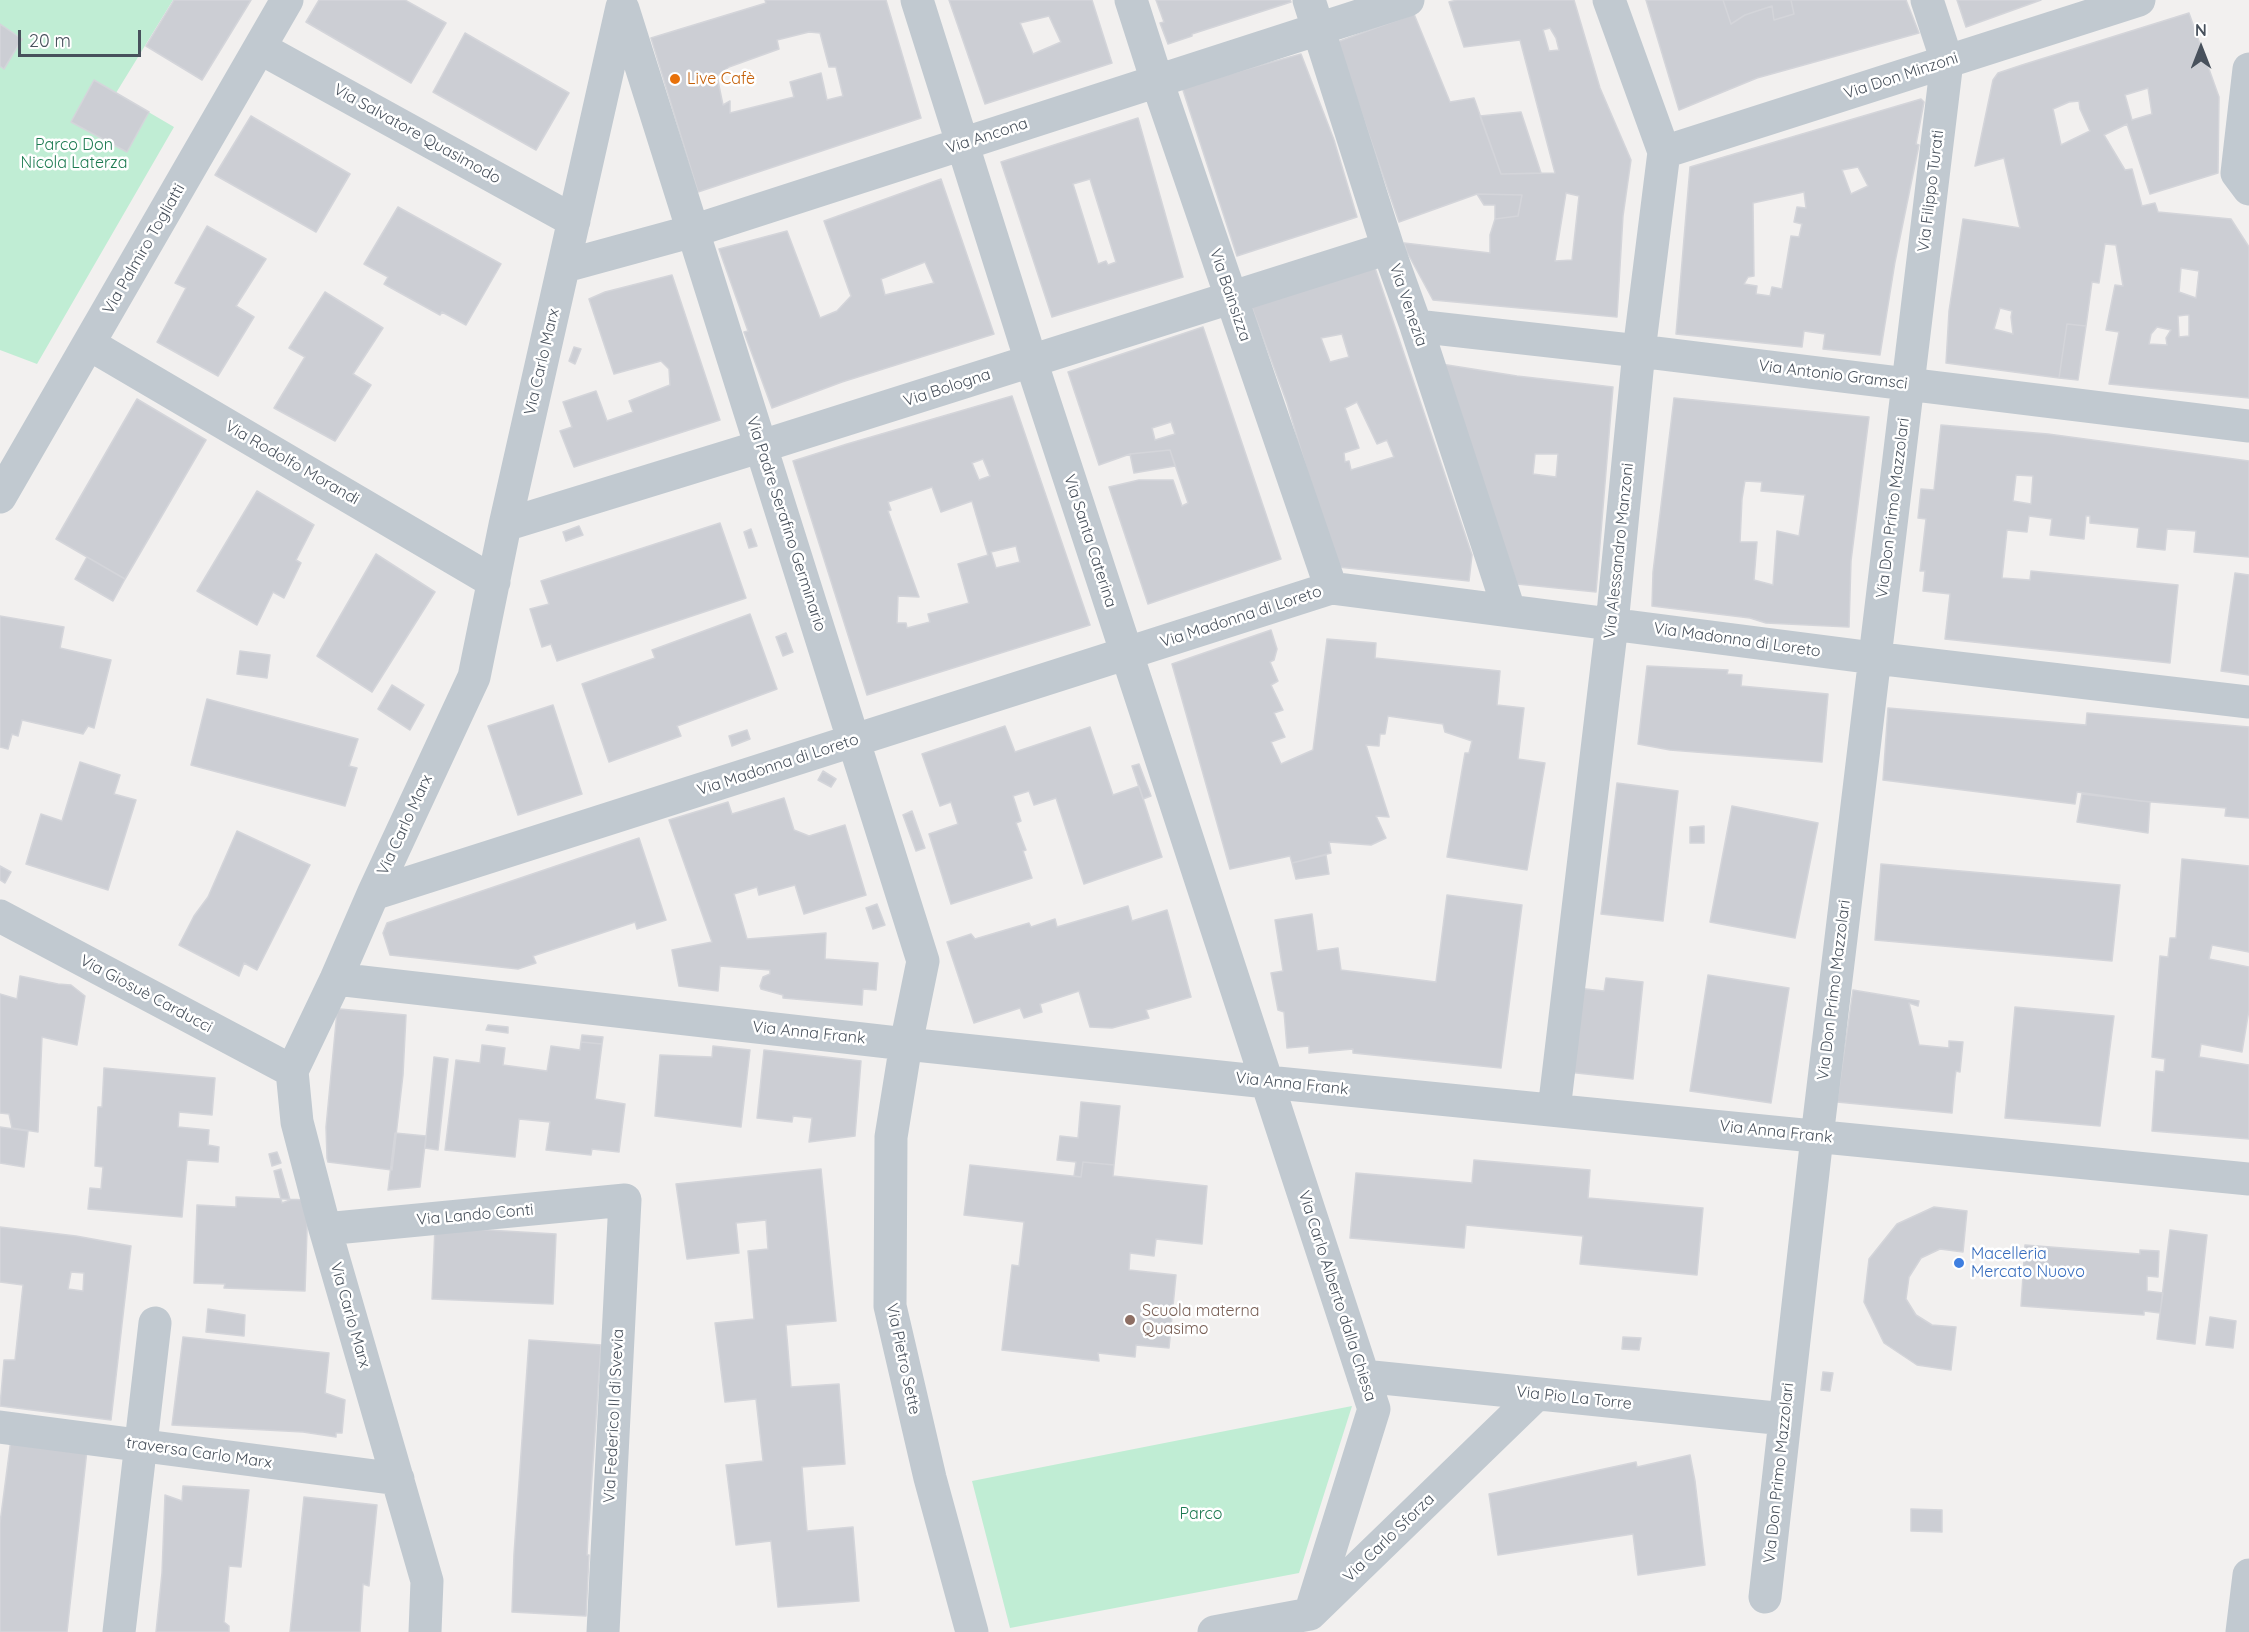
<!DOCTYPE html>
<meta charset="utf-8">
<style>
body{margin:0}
#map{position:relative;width:2249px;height:1632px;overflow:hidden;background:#f2f0ef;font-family:Quicksand,sans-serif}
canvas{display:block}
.north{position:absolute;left:2171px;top:18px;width:60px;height:60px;-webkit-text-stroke:4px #fff;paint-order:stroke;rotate:0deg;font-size:16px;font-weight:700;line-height:24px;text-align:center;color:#48515c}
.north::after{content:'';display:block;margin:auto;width:21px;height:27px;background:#48515c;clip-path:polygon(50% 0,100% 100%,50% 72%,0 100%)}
.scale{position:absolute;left:18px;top:30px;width:123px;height:27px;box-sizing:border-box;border:3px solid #48515c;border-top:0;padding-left:8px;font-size:18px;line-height:21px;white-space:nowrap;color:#48515c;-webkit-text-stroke:4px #fff;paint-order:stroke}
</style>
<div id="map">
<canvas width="2249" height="1632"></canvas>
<div class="north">N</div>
<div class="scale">20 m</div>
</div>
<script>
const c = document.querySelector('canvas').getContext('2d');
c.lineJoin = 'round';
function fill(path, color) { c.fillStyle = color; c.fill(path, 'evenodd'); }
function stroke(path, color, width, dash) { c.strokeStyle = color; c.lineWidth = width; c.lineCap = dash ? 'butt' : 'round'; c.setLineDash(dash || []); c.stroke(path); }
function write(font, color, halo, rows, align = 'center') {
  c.font = font + ' Quicksand,sans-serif'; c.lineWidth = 5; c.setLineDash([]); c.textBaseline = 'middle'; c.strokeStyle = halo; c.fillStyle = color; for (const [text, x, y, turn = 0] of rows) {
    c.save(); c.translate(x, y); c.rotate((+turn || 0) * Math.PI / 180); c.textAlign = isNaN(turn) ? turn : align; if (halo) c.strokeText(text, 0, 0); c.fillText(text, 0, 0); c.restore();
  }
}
fill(new Path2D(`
 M0,0H173L116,93L174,127L37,364L0,350Z
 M1352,1406L1299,1573L1010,1628L972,1481Z`), '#c0edd4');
const building = new Path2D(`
 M174,0H251L202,80L146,46Z
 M319,0H405L446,23L411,83L306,22Z
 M765,0H886L921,118L698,192L651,38L766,3ZM809,32L820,33L829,67H836L843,96L827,100L821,73L790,82L794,97L730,113V101L723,105L717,76L729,67L779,49L777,40Z
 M949,0H1092L1112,63L985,104ZM1049,16L1061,42L1033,54L1020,23Z
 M1156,0H1290L1291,2L1192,34V36L1168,44L1160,23L1164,22Z
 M1457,0H1574L1600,88L1631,160L1623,216L1617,317L1433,300L1407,252L1404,243L1490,253V235L1495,219L1518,216L1522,195L1477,194L1399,222L1337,42L1414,14L1450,102L1474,98L1501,174L1555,173L1520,40L1464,47L1449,2ZM1550,28L1556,38L1559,50L1549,51L1543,30ZM1566,193L1579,196L1572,260L1555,261Z
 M1646,0H1723L1731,24L1745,15L1772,6L1774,20L1794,14L1791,0H1906L1919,33L1757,78L1679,110Z
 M1723,0H1791L1794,14L1774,20L1772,6L1745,15L1731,24Z
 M1957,0H2041L1966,27Z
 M2189,13L2219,97L2218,173L2150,194L2127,124L2104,135L2125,170L2132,169L2142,206L2155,203L2158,212L2231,219L2249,247V398L2109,384L2119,332L2106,330L2115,285L2123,286L2116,245L2105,244L2099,283L2092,282L2086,326L2067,324L2059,378L1946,363L1949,311L1963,219L2020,228L2004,158L1975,166L1993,80L1998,73L2022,65ZM2148,88L2152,114L2132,120L2125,95ZM2079,101L2080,109L2090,131L2061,145L2053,109L2069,102ZM2181,268L2199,271L2196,298L2179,292ZM2000,308L2012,311L2011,317L2013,334L1994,329ZM2186,315H2189V336L2179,337L2178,316ZM2157,327L2171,330L2166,338L2167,345L2149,344L2151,334Z
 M0,24L22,39L4,69L0,66Z
 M465,33L569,93L536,150L433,92Z
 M1301,54L1334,140L1357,217L1237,256L1182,87Z
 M94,80L149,112L127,152L71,122Z
 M1921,99L1924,102L1916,144L1919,145L1895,262L1880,355L1823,349L1825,334L1804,331L1802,347L1676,334L1690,167ZM1858,167L1868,186L1851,194L1842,170ZM1804,192L1806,208L1797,207L1794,222L1802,224L1799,237L1791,236L1782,289L1772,287L1770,296L1756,294L1757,286L1744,284L1748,277L1754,276L1753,203Z
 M1521,112L1541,173L1501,174L1480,116Z
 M251,116L350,174L316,232L215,175Z
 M1138,118L1183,277L1052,317L1001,162ZM1090,179L1116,262L1108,265L1106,261L1098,264L1073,184Z
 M941,179L994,334L842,382L772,408L744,332L748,331L719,249L787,231L820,318L837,311L851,296L824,221ZM925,262L934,283L885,295L881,279Z
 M1477,194L1522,195L1518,216L1495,219V205H1484Z
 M398,207L501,264L466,325L442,312L440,315L384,284L388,277L364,264Z
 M207,226L266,259L236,306L254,317L218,376L157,342L186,288L175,283Z
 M1370,253L1472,555L1469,581L1338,567L1308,474L1287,403L1247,294ZM1342,334L1349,357L1330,362L1321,338ZM1357,402L1377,444L1387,440L1394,457L1351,470L1349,461L1345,462L1344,453L1359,448L1345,408Z
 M672,275L720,420L574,467L560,431L572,427L563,402L596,391L607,421L633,412L629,401L670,385L669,369L661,361L614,374L589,299L605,292Z
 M325,292L383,328L353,374L371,385L335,441L274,408L305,357L289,348Z
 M2067,324L2086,326L2078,380L2059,378Z
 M1203,327L1281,559L1148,604L1109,487L1139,480H1173L1182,506L1188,503L1170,450L1130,454L1099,465L1068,372ZM1171,422L1175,434L1155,440L1152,428Z
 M574,347L581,349L575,364L569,361Z
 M1441,364L1517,376L1613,387L1596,592L1517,584ZM1535,454H1558L1556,477L1533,474Z
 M1012,396L1090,625L867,695L793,461L847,444ZM983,459L990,476L979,480L972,463ZM932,487L941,512L972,501L988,555L958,564L969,603L928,614L930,622L907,628L906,623H897L898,596L919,597L888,511L891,510L888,502ZM1016,546L1020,562L996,568L991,552Z
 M1674,398L1869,417L1851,561L1849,627L1766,623L1750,618L1652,606L1653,572ZM1745,481L1762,482L1761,491L1805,495L1799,536L1777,531L1773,585L1754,580L1757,542H1740L1742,499Z
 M137,399L206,440L125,579L56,539Z
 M1941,425L2048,434L2249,461V557L2194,552L2196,531L2167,529L2165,550L2137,547L2139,528L2090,523V516H2086L2084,539L2050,535L2052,519L2029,516L2027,532L2007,530L2002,578L2030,580L2031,571L2178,585L2170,663L1945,639L1950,594L1923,591L1925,571H1920L1926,519L1918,518L1921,489L1934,490ZM2016,475L2033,476L2031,504L2013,501Z
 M1170,450L1175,466L1134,473L1130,454Z
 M257,491L314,525L296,560L301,563L284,598L273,592L257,625L197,591Z
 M720,523L746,598L557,661L551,644L542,647L530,609L549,604L541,581Z
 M579,526L583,535L566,541L563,532Z
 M751,529L757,546L749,548L744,532Z
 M376,554L435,592L372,692L317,656Z
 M87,557L125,579L113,601L75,579Z
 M2235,573L2249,575V675L2221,671Z
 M750,614L777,689L677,726L681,736L609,762L582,684L655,658L652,650Z
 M0,616L64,627L60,648L111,660L94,728L88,726L83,734L22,720L18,736L12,734L8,749L0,747Z
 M1271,630L1277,649L1274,660L1270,662L1278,681L1271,685L1283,710L1274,713L1285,737L1271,742L1281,764L1313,750L1327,639L1376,643L1375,658L1500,671L1497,705L1524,708L1518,759L1545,763L1527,870L1447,857L1465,753H1469L1472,741L1445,732L1443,724L1388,716L1385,734H1380L1379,746L1366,745L1389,817L1376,816L1386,838L1371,845L1329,842L1331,853L1292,863L1290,856L1230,869L1172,664Z
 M786,633L793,652L783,656L776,637Z
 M240,651L270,655L267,678L237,674Z
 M1647,666L1728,670L1727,674L1742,675L1741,686L1828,694L1822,762L1670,750L1638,744Z
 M392,685L424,705L410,730L378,709Z
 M207,699L358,739L349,766L357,768L345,806L191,765Z
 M553,705L582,794L518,815L488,726Z
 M1888,708L2086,725L2087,713L2249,727V818L2225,816L2226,808L2140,801L2077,792L2075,804L1883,780Z
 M1005,726L1015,752L1090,727L1113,795L1139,786L1162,857L1084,884L1056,798L1034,805L1029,791L1013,796L1021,821L1016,823L1026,850L1023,851L1032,878L951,904L929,834L958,824L951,802L940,806L922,754Z
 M747,730L750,739L732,746L729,736Z
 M80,762L120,775L114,794L136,800L108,890L26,864L41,814L62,821Z
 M1139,764L1151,796L1143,799L1132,766Z
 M823,771L836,779L831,787L818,780Z
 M1617,783L1678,791L1663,921L1601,914Z
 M2082,794L2150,802L2148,833L2077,822Z
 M784,798L794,830L809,836L845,825L866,895L804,914L795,885L759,895L757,887L734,894L747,939L826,933L825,959L878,963L876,990L863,989L862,1005L783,998V995L761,989L760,986L763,977L770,974V970L720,966L718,991L679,986L672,950L712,942L669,820L728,802L732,814Z
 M1732,806L1818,823L1795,938L1710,922Z
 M912,811L925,848L916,851L903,815Z
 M1704,826V843H1690V827Z
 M237,831L310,865L257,970L244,963L239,976L179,945L194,916L208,897Z
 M639,838L666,920L637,929L635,922L533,956L536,963L518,969L390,955L383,933L387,923Z
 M1326,855L1329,874L1296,879L1292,863Z
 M2182,859L2249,866V952L2212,945L2209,959L2249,967V1010L2242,1052L2201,1044L2199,1057L2249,1065V1139L2152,1131L2156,1071L2164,1072L2165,1059L2152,1057L2160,956L2168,957L2170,938H2176Z
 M1881,864L2120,885L2112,961L1875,940Z
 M0,866L11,872L5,883L0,880Z
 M1447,895L1522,905L1501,1068L1353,1053V1049L1309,1053V1046L1287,1048L1284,1012L1278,1010L1271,973L1283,971L1275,920L1312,914L1317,951L1338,948L1341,970L1436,982Z
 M877,904L885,925L873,929L866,908Z
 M1128,906L1132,921L1167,910L1191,997L1146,1010L1149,1018L1112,1028L1090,1027L1079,991L1040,1004L1042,1012L1024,1018L1020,1008L974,1023L947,942L971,934L975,939L1029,923L1031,927L1055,919L1057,927Z
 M1708,975L1789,988L1771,1103L1690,1091Z
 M20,976L58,984L71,985L85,996L77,1045L42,1037L38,1132L12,1128L9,1114L0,1113V994L17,999Z
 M1606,978L1643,982L1633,1079L1567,1072L1577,988L1604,991Z
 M1853,990L1919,1001L1918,1006L1909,1003L1919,1045L1949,1048V1041L1963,1042L1960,1072L1956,1071L1955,1078L1952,1113L1837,1102Z
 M2015,1007L2114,1016L2100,1126L2005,1118Z
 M340,1009L406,1015L403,1075L392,1170L328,1162L327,1158L326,1127L337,1012Z
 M488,1025L508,1027V1033L486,1030Z
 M582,1035L603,1037L602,1044L581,1042Z
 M581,1042L602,1044L595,1099L625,1104L619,1152L592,1149L591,1155L546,1150L550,1122L519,1119L515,1157L445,1150L456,1060L480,1063L482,1045L491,1046L505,1048L503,1065L547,1071L551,1046L580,1050Z
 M713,1046L750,1050L741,1127L655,1116L660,1055L712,1057Z
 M764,1050L861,1061L855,1136L809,1142L812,1118L793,1116L792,1122L757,1118Z
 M434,1057L448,1059L438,1150L425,1148Z
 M104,1068L215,1078L212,1115L179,1112L178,1127L209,1130L208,1145L219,1147L218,1162L187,1160L182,1217L88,1209L90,1188L101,1189L103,1167L95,1166L98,1107H102Z
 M1081,1102L1120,1106L1114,1165L1083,1162L1081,1177L1074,1176L1076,1162L1057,1160L1060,1136L1078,1138Z
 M0,1127L28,1131L24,1167L0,1163Z
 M395,1133L426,1136L420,1187L388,1190Z
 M277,1152L281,1163L272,1166L269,1154Z
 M1474,1160L1590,1170L1588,1198L1703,1208L1697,1275L1580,1264L1583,1236L1466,1225L1464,1248L1350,1238L1356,1173L1472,1183Z
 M1083,1162L1114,1165L1113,1176L1207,1186L1202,1244L1156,1239L1154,1256L1130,1253L1129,1270L1176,1275L1169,1348L1136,1345L1135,1357L1098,1353L1099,1361L1002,1350L1012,1265L1019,1266L1024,1222L964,1215L970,1165L1081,1177Z
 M281,1169L290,1200L282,1203L274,1171Z
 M821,1169L836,1321L786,1325L791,1387L839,1384L845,1464L802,1467L806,1520L807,1531L853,1527L859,1601L778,1607L771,1541L736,1545L726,1465L763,1461L756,1399L725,1402L715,1323L754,1319L748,1251L768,1249L766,1220L736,1223L739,1253L687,1259L676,1184Z
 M236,1197L308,1200L305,1291L224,1288L225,1284L194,1283L197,1205L236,1207Z
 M1934,1207L1967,1211L1963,1252L1940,1249L1921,1258L1909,1277L1906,1299L1916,1315L1932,1325L1956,1327L1951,1370L1917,1365L1884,1343L1864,1302L1869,1259L1897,1224Z
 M0,1227L76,1236L131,1246L111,1420L0,1406L4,1360H15L23,1285L0,1282ZM71,1272L84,1273L83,1291L68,1289Z
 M435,1227L556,1234L553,1304L432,1299Z
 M2170,1230L2207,1235L2195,1344L2157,1339Z
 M2025,1245L2140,1254V1250L2159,1251L2158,1277L2147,1276V1291L2163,1293L2160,1313L2144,1311V1315L2021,1306Z
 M208,1309L245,1315L244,1336L206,1332Z
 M2210,1317L2236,1321L2233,1348L2206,1345Z
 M183,1337L329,1353L325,1393L345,1400L342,1433H336V1437L303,1432L172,1425Z
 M1623,1337L1641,1338L1639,1350L1622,1349Z
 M529,1340L601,1345L588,1536L587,1555H589L586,1616L512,1612L514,1554Z
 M1823,1372L1833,1373L1830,1391L1821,1390Z
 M11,1439L87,1450L67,1632H0V1523Z
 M1690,1455L1695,1481L1705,1565L1638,1575L1633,1534L1498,1555L1489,1494L1636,1462L1637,1467Z
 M183,1486L249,1490L241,1567L229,1566L224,1622L229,1626V1632H156L162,1573L165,1495L182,1501Z
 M304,1497L377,1505L369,1586L363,1584L360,1632H290Z
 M1911,1509L1942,1510V1532L1911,1531Z`);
fill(building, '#ccced4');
stroke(building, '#d4d5da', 1.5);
stroke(new Path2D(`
 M917,0L1031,361L1374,1409L1310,1614
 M1131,0L1157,81L1331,588
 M1309,0L1388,248L1416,326L1509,610
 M623,9L923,961L906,1044L891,1137L890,1306L930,1478L972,1632
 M260,48L574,221
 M2249,69L2237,173L2249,189
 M1664,152L2139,0
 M565,266L693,231L1408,0
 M1416,326L1639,351L2249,426
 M89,344L494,582
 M0,497L287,0
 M505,525L762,446L1388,248
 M373,894L1331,588L1874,658L2249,702
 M0,916L292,1071
 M336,979L906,1044L1267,1082L2249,1179
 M1554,1110L1612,624L1639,351L1664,152L1609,0
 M325,1229L625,1200L603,1632
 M1363,1376L1785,1419
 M0,1427L398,1479
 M1765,1597L1817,1137L1947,61L1927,0
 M119,1632L155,1323
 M425,1632L427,1581L325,1229L297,1122L292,1071L336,979L373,894L474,677L505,525L622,7
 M1214,1632L1310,1614L1537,1394
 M2242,1632L2249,1575`), '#c1c9d0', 33);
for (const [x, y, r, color] of [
 [675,79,6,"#e8710a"],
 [1959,1263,6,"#3f7fe0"],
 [1130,1320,6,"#8d6e63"]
]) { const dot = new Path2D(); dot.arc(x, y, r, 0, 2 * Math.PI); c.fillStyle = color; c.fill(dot); stroke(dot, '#fff', 2); }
write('16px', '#48515c', '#fff', [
 ["Via Don Minzoni",1901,76,-18],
 ["Via Salvatore Quasimodo",417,134,29],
 ["Via Ancona",987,136,-18],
 ["Via Filippo Turati",1931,191,-83],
 ["Via Palmiro Togliatti",144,249,-60],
 ["Via Bainsizza",1230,295,71],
 ["Via Venezia",1408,305,71],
 ["Via Carlo Marx",542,362,-77],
 ["Via Antonio Gramsci",1833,375,7],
 ["Via Bologna",947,388,-18],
 ["Via Rodolfo Morandi",292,463,30],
 ["Via Don Primo Mazzolari",1893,508,-83],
 ["Via Padre Serafino Germinario",786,524,72],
 ["Via Santa Caterina",1090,541,72],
 ["Via Alessandro Manzoni",1619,551,-84],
 ["Via Madonna di Loreto",1241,617,-18],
 ["Via Madonna di Loreto",1737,640,8],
 ["Via Madonna di Loreto",778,765,-18],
 ["Via Carlo Marx",405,825,-65],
 ["Via Don Primo Mazzolari",1834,990,-83],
 ["Via Giosuè Carducci",146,994,28],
 ["Via Anna Frank",809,1033,6],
 ["Via Anna Frank",1292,1084,6],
 ["Via Anna Frank",1776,1132,6],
 ["Via Lando Conti",475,1215,-5],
 ["Via Carlo Alberto dalla Chiesa",1337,1296,72],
 ["Via Carlo Marx",350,1315,74],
 ["Via Pietro Sette",903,1359,78],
 ["Via Pio La Torre",1574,1398,6],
 ["Via Federico II di Svevia",614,1416,-87],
 ["traversa Carlo Marx",199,1453,8],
 ["Via Don Primo Mazzolari",1779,1473,-84],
 ["Via Carlo Sforza",1389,1538,-44]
]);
write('16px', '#c56008', '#fff', [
 ["Live Cafè",687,79]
], 'left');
write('16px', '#1c7a51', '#fff', [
 ["Parco Don",74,145],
 ["Nicola Laterza",74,163],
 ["Parco",1201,1514]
]);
write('16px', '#366cbe', '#fff', [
 ["Macelleria",1971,1254],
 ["Mercato Nuovo",1971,1272]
], 'left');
write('16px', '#785e54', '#fff', [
 ["Scuola materna",1142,1311],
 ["Quasimo",1142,1329]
], 'left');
</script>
